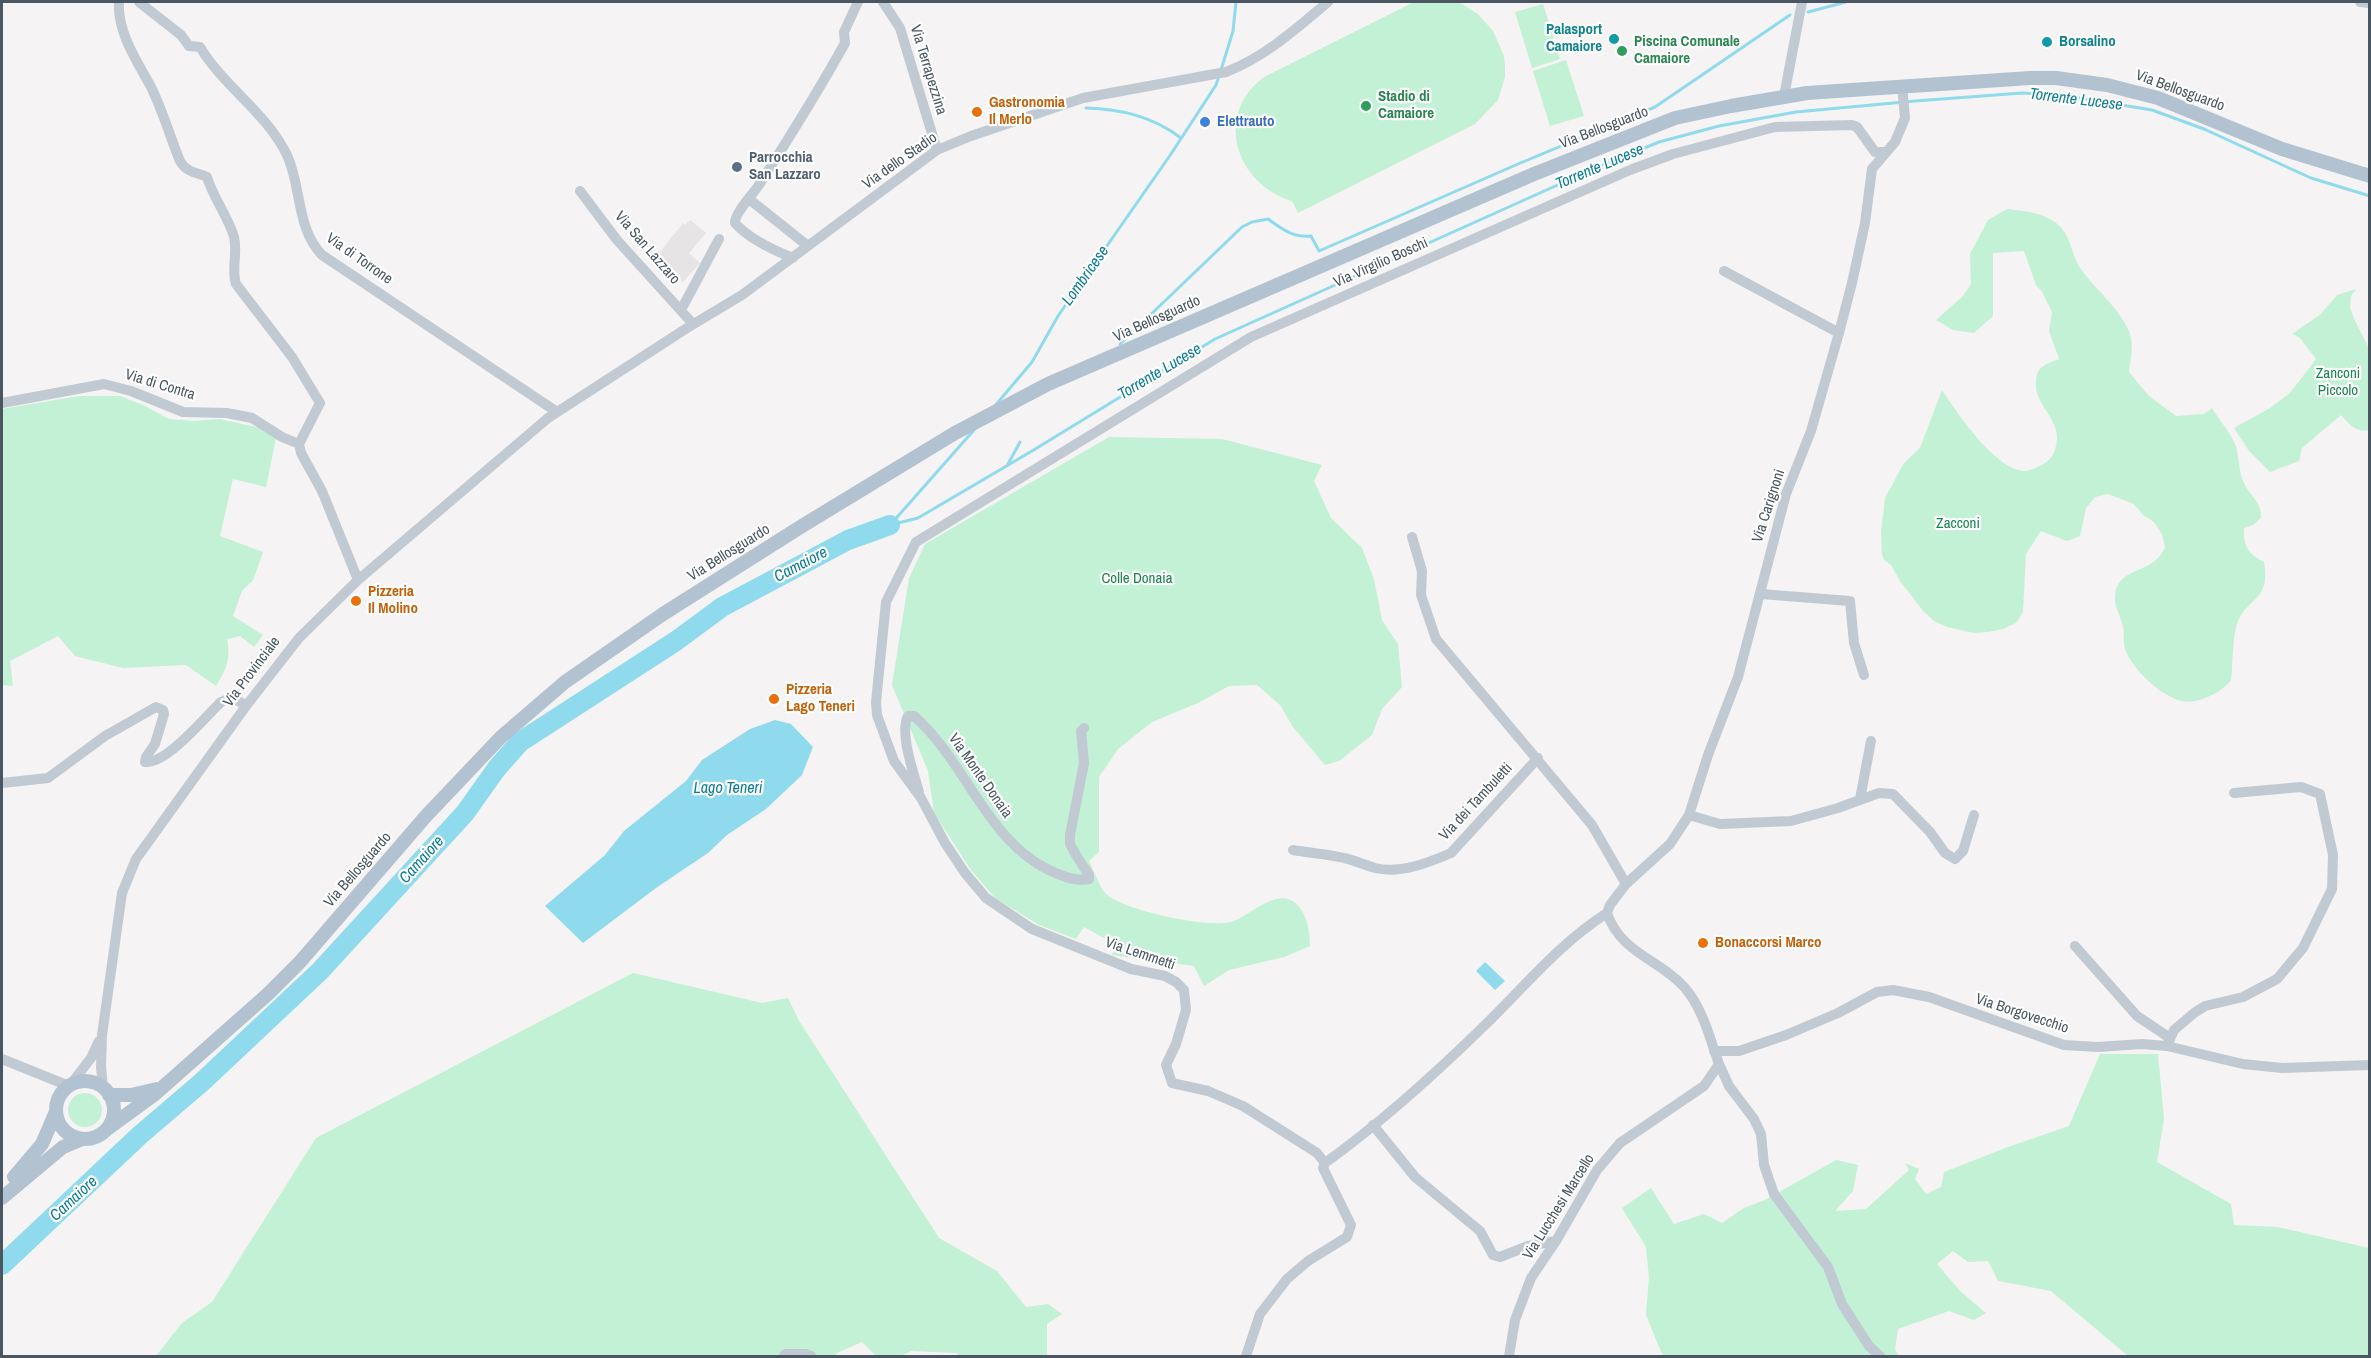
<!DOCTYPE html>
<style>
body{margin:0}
#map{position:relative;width:2371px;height:1358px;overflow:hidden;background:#f5f3f3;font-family:"Archivo Narrow",sans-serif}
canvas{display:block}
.frame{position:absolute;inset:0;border:3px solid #4a5661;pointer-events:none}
</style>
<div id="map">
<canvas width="2371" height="1358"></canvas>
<div class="frame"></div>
</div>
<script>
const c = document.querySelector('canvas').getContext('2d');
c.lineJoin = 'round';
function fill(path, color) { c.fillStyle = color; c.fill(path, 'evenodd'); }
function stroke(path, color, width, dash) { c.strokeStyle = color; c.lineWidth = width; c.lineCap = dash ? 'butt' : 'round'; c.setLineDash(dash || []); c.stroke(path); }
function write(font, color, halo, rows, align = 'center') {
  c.font = font + ' "Archivo Narrow",sans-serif'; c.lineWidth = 4.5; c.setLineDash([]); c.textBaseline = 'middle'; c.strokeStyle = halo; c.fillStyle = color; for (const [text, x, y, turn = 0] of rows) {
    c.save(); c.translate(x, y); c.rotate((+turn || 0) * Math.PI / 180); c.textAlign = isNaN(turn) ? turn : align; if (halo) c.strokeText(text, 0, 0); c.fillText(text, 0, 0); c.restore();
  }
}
fill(new Path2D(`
 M690,220L706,233L689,253L700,263L683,282L655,258L683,223L685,225Z`), '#e6e4e5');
fill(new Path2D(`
 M1414,2H1454L1462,4L1478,14L1493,31L1504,56L1505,65V77L1498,100L1475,124L1298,213L1292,201C1236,184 1213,115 1264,77Z
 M1543,4L1560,59L1532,68L1515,12Z
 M1566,60L1584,116L1550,126L1533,71Z
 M2007,209C2023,211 2041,212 2055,222C2072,235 2070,253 2081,269C2095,289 2116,305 2127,327C2135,341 2131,356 2129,372L2149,396L2176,416L2204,414L2212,408C2219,420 2230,432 2235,444C2240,457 2238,474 2245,485C2251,497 2262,503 2261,518L2253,525L2244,528C2243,546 2248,554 2264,562C2271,602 2247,596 2237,624C2232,639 2233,665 2231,681C2221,691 2209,698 2195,701C2171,707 2137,674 2127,654C2121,641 2126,633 2122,623C2120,614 2114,606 2115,596C2117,570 2143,573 2157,559C2160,556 2163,551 2165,548L2162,534L2154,522L2143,515L2134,504L2108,494L2095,497L2086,508L2080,536L2067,541L2041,531L2026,554L2023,612L2016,623L2003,629L1988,632L1974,633L1947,627L1934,621L1924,612L1900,581L1891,565L1884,560L1882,554L1881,532L1885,498L1904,463L1920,448L1942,390C1956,412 1998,473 2026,471C2030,471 2035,468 2039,466C2052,461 2056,452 2057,438C2057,416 2034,404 2036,382C2036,366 2047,364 2059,359L2049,331L2052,312L2042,292L2036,285L2024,251L1993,253V316L1974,333L1953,330L1936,320L1963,296L1971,284L1970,254L1988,220Z
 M2356,289L2351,296L2350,308L2355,321L2369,348V430C2356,433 2349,424 2341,415L2302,448L2299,461L2270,472L2249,451L2234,428L2270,408L2290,393L2316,359L2300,338L2292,334L2321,314L2337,295Z
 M79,396H120L145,406L169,419L194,421L220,419L256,427L276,438L266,487L233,479L220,536L263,552L253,580L242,591L233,616L263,635L254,647L240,636L227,639C231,659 226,670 216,686L186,665L123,668L75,656L58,636L10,661L13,686L2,685V409Z
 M1109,437L1222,439L1322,465L1314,481L1331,518L1362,548L1374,579L1382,620L1398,644L1402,687L1382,709L1372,735L1339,761L1325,765L1293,727L1280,705L1257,685L1229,686L1198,703L1152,722L1118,749L1099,777V852L1089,861C1094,871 1099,886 1106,894C1123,910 1211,930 1234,921C1249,915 1271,894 1288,899C1306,905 1310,930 1310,946L1284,957L1229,970L1204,986L1194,966L1112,955L1115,944L1084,927L1076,939L1039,925L995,898L971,870L934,813L928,771L892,685L909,578L925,544Z
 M633,973L762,1003L788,998L798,1019L939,1238L997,1271L1026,1307L1048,1304L1062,1314L1047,1324V1356H958L957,1353L911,1351L901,1356H876L862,1342L837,1353L835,1356H156L182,1323L212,1302L316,1138Z
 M2100,1054H2158L2164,1119L2157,1162L2231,1204L2234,1225L2278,1227L2369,1248V1356H2128L2051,1291L1998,1281L1988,1261L1968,1262L1953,1251L1937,1264L1960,1291L1986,1313L1974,1320L1949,1311L1898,1329L1895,1349L1899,1356H1664L1661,1352L1646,1315L1649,1278L1646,1247L1622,1208L1651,1188L1674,1224L1704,1214L1722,1223L1744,1208L1765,1200L1836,1160L1858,1165L1853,1191L1835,1211L1866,1209L1909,1170L1905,1163L1919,1169L1915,1179L1926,1194L1941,1187L1944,1172L2008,1147L2069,1126Z
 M68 1110a17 17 0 1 1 34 0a17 17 0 1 1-34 0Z`), '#c3f1d5');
fill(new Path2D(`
 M775,720L791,724L813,747L802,775L766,809L727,835L708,853L656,888L583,943L545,906L605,855L624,831L686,781L702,760L750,729Z
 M1485,962L1505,981L1495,990L1476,971Z`), '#90daee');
stroke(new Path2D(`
 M1808,12L1846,2
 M1221,70L1233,31L1236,2
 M1086,108C1120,109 1152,116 1181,138
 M1120,344L1242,227L1252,222L1268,219C1282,229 1293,238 1311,236L1319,251L1518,164L1655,107L1790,15
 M994,407L1032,362L1058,316L1171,154L1216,85L1219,76
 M1008,464L1020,442
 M891,524L974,430
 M890,525L918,518L1032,451L1215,339L1591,170L1659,142L1719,126L1796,112L1915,101L2022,93L2061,95L2152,110L2204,129L2311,178L2370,196`), '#90daee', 3);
stroke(new Path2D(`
 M2,1265L140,1135L202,1082L320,971L465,813L497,768L520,742L676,641L722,607L848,540L890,525`), '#90daee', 20);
stroke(new Path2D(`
 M119,2C117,32 137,61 151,87C163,111 170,137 180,161C187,173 196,172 207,177C213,198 228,216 234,237C238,253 231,268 236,284L292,357L320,403L299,444
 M139,2L181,35L189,46L200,47C224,87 266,112 287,155C302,188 296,228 322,255L557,412
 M883,2L900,28L937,150
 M2360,2L2370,3
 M1784,96L1802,2
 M580,191L617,240L693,324
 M749,199L808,246
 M793,258C773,250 749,239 735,223C734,214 753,194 759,185C789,138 818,92 845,43L844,32L858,2
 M1724,271L1839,333
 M681,310L719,239
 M2,403L104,384L131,391L183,412L227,413L252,418L282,437L299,444L301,453L322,491L358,580
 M1412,537L1422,571L1421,595L1436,639L1592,825L1626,884
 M1761,594L1850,601L1854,643L1864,675
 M2,783L48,778L105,736L156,707L163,710L164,714L155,744L146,757L145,762C167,764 205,717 221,702C230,697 238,699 246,706
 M919,792C914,774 899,733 908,716H914C968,763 987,846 1058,874C1068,878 1077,881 1089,879V875L1076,855L1070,844V835L1084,763L1081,731L1084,728
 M1860,799L1871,741
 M1689,815L1720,824L1791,821L1838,808L1879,793L1893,794L1930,832L1945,853L1955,859L1963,851L1974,815
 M1293,850C1310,853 1327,854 1344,858C1354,860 1364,865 1375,868C1400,874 1428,863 1451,853L1538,758
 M1607,913C1560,943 1525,986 1485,1025C1435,1074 1382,1122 1325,1163L1317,1153L1243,1106L1208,1091L1172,1083L1166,1065L1176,1044L1186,1010L1184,990L1176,982L1165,976L1131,969L1032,929L986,898L965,873L945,843L921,798L894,761L877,715L876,702L886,602L916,542L1251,337L1630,170L1673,154L1775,127L1852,125L1857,127L1875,152H1886
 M1607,913L1610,905L1626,884L1670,844L1689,815L1708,755L1738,677L1786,494L1811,431L1839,333L1852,283L1865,223L1872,169L1895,142L1905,118L1902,85
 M2075,946L2137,1016L2170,1038
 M2167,1046L2174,1030L2194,1013L2205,1006L2243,997L2277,979L2303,948L2332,889L2333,855L2320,794L2301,787L2234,793
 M1714,1051H1739L1786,1035L1838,1013L1877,992L1893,990L1929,997L2064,1045L2098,1047L2142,1044L2167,1046L2243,1064L2282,1068L2370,1065
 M2,1059L69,1086
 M1719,1064L1729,1086L1754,1119L1761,1134L1764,1165L1774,1194L1828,1267L1842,1304L1869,1346L1880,1356
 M71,1084L91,1058L99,1041
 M103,1088L101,1067L102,1035L122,893L136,859L246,706L299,638L358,580L548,418L687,328L742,295L937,150L971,136L1083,98L1226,72C1265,57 1297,28 1328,2
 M1373,1125L1415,1177L1480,1231L1493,1255L1500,1257L1528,1246L1556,1241
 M784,1356L785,1354H806L811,1356
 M1246,1356L1260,1314L1287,1279L1308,1261L1347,1237L1351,1225L1323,1168L1325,1163
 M1509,1356L1515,1320L1531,1278L1556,1241L1597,1170L1620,1143L1704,1086L1719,1064C1710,1039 1703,1009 1685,988C1660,959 1621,954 1607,913`), '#c1cad2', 10);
stroke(new Path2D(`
 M56 1110a29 29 0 1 1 58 0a29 29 0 1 1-58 0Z
 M109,1095H131L157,1089
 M107,1129L155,1094L268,994L300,962L426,816L501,737L565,682L663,614L802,526L955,433L1048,384L1534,174L1675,118L1731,106L1807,93L2030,78H2056L2107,85L2158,98L2282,149L2370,176
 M14,1177L42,1144L55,1114
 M2,1198L63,1147L82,1139`), '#b3c2d1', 14);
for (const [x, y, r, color] of [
 [1614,39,6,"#0f9aa8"],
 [2047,42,6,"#0f9aa8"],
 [1622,51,6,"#2e9e5b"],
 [1366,106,6,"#2e9e5b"],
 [977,112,6,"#e8710a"],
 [1205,122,6,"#3f7fe0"],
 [737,167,6,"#5c6f8a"],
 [356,601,6,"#e8710a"],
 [774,699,6,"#e8710a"],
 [1703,943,6,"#e8710a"]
]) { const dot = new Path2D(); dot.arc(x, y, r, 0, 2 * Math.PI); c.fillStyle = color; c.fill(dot); stroke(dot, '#fff', 2); }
write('bold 15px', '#0d838f', '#fff', [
 ["Palasport",1602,30],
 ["Camaiore",1602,47],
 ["Borsalino",2059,42,"left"]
], 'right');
write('bold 15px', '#27864d', '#fff', [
 ["Piscina Comunale",1634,42],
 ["Camaiore",1634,59],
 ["Stadio di",1378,97],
 ["Camaiore",1378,114]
], 'left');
write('15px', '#4a5661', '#fff', [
 ["Via Terrapezzina",928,70,73],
 ["Via Bellosguardo",2180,91,20],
 ["Via Bellosguardo",1604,128,-21],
 ["Via dello Stadio",900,161,-35],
 ["Via San Lazzaro",647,248,49],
 ["Via di Torrone",359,259,35],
 ["Via Virgilio Boschi",1381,263,-24],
 ["Via Bellosguardo",1157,319,-24],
 ["Via di Contra",160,385,17],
 ["Via Carignoni",1769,506,-72],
 ["Via Bellosguardo",729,553,-32],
 ["Via Provinciale",252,672,-53],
 ["Via Monte Donaia",980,776,55],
 ["Via dei Tambuletti",1476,802,-47],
 ["Via Bellosguardo",358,870,-49],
 ["Via Lemmetti",1140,954,19],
 ["Via Borgovecchio",2022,1014,18],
 ["Via Lucchesi Marcello",1559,1207,-58]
]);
write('bold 15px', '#c56008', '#fff', [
 ["Gastronomia",989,103],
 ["Il Merlo",989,120],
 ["Pizzeria",368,592],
 ["Il Molino",368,609],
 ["Pizzeria",786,690],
 ["Lago Teneri",786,707],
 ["Bonaccorsi Marco",1715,943]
], 'left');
write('bold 15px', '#366cbe', '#fff', [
 ["Elettrauto",1217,122]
], 'left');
write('bold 15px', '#4e5e75', '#fff', [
 ["Parrocchia",749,158],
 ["San Lazzaro",749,175]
], 'left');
write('15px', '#17864f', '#fff', [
 ["Zanconi",2338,374],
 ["Piccolo",2338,391],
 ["Zacconi",1958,524],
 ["Colle Donaia",1137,579]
]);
write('italic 16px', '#0c7c9b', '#fff', [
 ["Torrente Lucese",2076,100,7],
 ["Torrente Lucese",1600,167,-23],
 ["Lombricese",1086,276,-55],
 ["Torrente Lucese",1160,372,-31],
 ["Camaiore",801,565,-28],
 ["Lago Teneri",728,789],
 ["Camaiore",422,860,-48],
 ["Camaiore",74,1199,-43]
]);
</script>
